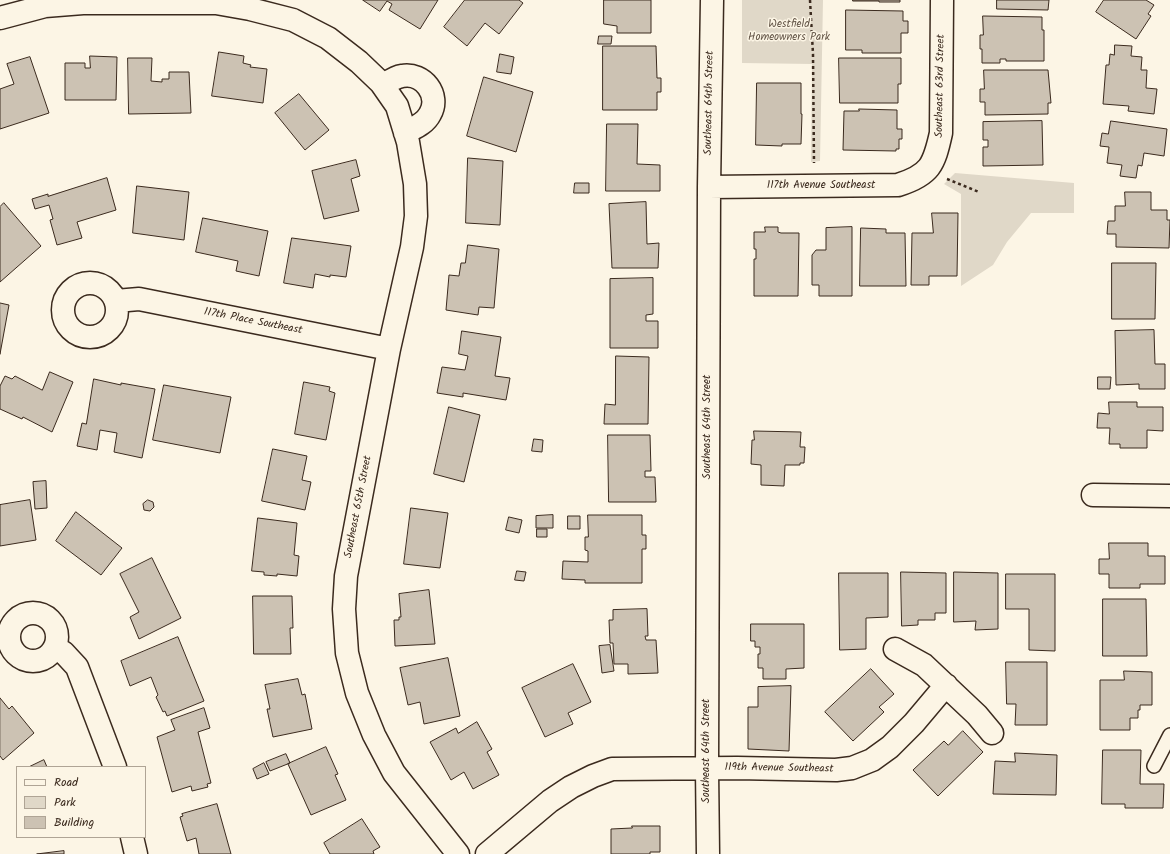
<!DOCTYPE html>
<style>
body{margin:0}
#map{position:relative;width:1170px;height:854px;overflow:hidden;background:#fcf5e5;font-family:Kalam,sans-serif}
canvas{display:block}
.legend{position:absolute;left:16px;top:766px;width:130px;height:72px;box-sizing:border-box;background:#fcf5e5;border:1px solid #afa495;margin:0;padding:5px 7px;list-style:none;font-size:12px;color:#3b2a1e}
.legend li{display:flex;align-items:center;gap:8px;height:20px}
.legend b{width:20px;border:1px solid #afa495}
</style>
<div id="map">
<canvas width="1170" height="854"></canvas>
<ul class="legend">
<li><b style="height:5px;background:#fcf5e5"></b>Road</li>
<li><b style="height:11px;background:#e0d8c8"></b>Park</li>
<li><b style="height:11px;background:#ccc2b3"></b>Building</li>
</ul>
</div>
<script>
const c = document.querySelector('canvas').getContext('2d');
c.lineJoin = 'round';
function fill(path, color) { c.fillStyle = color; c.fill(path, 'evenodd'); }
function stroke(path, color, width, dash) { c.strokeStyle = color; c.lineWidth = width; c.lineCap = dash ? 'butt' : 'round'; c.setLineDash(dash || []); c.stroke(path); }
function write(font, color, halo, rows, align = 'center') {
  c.font = font + ' Kalam,sans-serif'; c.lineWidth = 3; c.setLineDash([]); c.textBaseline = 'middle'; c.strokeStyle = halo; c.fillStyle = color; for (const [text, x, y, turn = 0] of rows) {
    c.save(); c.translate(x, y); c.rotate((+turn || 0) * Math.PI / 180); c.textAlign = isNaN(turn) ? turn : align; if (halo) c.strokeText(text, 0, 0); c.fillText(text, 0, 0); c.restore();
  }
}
fill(new Path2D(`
 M742,0H823L820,161L811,162L812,64L742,63Z
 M955,173L1074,183V213H1031L1007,242L993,265L961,286V194L944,184Z`), '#e0d8c8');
const building = new Path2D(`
 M363,0H438L420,29L389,10L392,4L387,1L380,11Z
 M465,0H519L523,3L499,34L485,23L467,46L444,27Z
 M604,0H651V33H617V26L604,24Z
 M853,0H900V2H879V1H853Z
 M997,0H1049L1048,10L997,9Z
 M1104,0H1146L1154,5L1148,14L1151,16L1136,39L1096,12Z
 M846,10L903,11V21H908V33H901V53H862V50H846Z
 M983,16L1042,17V30H1044V61H1006V59H1000V63H982V49H980V35H983Z
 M599,36H612L611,44H598Z
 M1115,45L1132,46L1131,56L1142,57L1141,70H1147L1146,88L1157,89L1154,114L1128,111L1129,106L1103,104L1106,65H1109L1110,54L1114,55Z
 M603,46H656L657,78H661V92H657V110H603Z
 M219,52L244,56L243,63L251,65L250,67L267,69L263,103L212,96Z
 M500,54L514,57L511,74L497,72Z
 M90,56L117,57L116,100H65V63H85V68H90Z
 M30,57L49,113L0,129V89L14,84L7,64Z
 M128,58H152L151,81L162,82V79H169V72H189L191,113L129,114Z
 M839,58H901V84H898V103H840Z
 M984,70H1048L1051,103H1048V114L985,115V102H980V89H984Z
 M484,77L533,92L516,152L467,136Z
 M757,83H801V114H802L801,144H782V146L756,145Z
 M299,94L329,130L305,150L275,113Z
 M859,109L897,110V129H902V139H899V149H896V151L843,150L844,111H859Z
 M1042,121L1043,165L983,166V147H988V140H983V122Z
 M1111,121L1167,129L1164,156L1144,153L1142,166L1138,165L1136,178L1120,176L1122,165L1107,163L1109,147L1100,146L1102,133L1108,134Z
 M607,124H638L637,164L660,165V191H606Z
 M468,158L503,161L500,225L466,223Z
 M356,160L360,176L351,179L359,211L324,219L312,171Z
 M107,178L116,210L77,222L82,238L57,245L50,220L53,219L49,205L35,209L32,199L48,194V196Z
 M575,183H589V193H574Z
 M137,186L189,192L184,240L133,233Z
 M1125,192H1151V210H1167V220H1170L1169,248L1116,247V234H1107L1108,221H1115V206H1125Z
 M646,202L647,244L659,243L658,268H612L609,204Z
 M4,203L41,246L0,282V207Z
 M932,213H958L957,276H929V285H911L912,233H933Z
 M203,218L268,231L259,276L236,271L238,261L196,252Z
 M765,227H778V232L781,233H799L798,296H754V259H756V249H754V232H765Z
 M852,227V296H819V285H812V255L816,250H826V228Z
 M861,228L886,229V233H905L906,286H860Z
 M292,238L351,246L346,277L330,275V277L315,274L313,288L284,283Z
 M468,245L499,249L494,308L479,307L478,315L446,310L449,275L459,276L461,263H465Z
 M1112,263H1156L1155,319H1112Z
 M653,278V314L646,315V321H658V348H610V279Z
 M0,303L9,305L0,354Z
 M1154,330L1155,364H1165V389H1139V384L1116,385L1115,331Z
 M462,331L501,337L495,376L510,378L506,400L463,393V397L437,393L442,367L465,370L468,356L459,354Z
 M616,356L649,357L648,424H604L605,404L615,405Z
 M50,372L73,382L52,432L23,417L22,419L0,409V386L5,376L12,379L15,376L42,390Z
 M1098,377H1111L1110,389H1098Z
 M94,379L121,385V383L155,389L142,458L114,452L117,433L100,430L97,450L77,446L82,423L86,424Z
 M304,382L330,387L329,391L335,393L326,440L295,434Z
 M164,385L231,397L220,453L153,440Z
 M1109,402H1137V407H1163V431L1147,430V448H1120V444H1109L1110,428H1097L1098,413L1109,414Z
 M449,407L480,415L464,482L434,474Z
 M754,431L801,432L800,447H805L804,463H800V465H785L784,486L761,485V465L751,464L752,440H754Z
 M608,435H650L651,471H645V477H655L656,502H609Z
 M534,439L543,440L542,452L532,451Z
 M273,449L307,456L302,480L311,482L305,510L262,501Z
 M46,481L47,508L35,509L33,482Z
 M30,500L36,540L0,546V505Z
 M148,500L153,502L154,507L150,511L144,510L143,504Z
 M411,508L448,513L440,568L404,564Z
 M76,512L122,548L101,575L56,541Z
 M553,515V528H536V516Z
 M588,515H642V535H646V549H642V583H585V580L562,579L563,561L588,562V551L585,550V537H588Z
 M568,516H580V529H568Z
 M509,517L522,520L519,533L506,530Z
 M258,518L297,523L294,555L299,556L297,576L277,574V576L264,575V572L252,571Z
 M537,529H547V537H537Z
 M1109,543H1148V556H1165V584H1140V588H1109V574H1099V559H1109Z
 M152,558L181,618L139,639L130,617L139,612L120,574Z
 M517,571L526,572L524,581L515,580Z
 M901,572L946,573V613H935V620H918V625L902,626Z
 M954,572L998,573V629L975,630L976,621L954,622Z
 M839,573H888V617L866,618V649L840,650Z
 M1006,574H1055V651L1029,650V609H1006Z
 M429,590L435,644L395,646L394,620H399V617H401L399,594Z
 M253,596H292L293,628H290L291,654H254Z
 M1103,599H1146L1147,656H1103Z
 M647,609L648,636H645L646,640H656L658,673L628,674V664H614L613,643H610L609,620H613V610Z
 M751,624H804V668L786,669V679H763V668H758V654H760V647H755V641H751Z
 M178,637L204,701L167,716L165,711L163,712L156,697L158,695L151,677L130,686L121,661Z
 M610,645L614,671L602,673L599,646Z
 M448,658L460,716L424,724L420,702L408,705L400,668Z
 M1006,662H1047V725H1015L1016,704H1007Z
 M573,664L591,702L568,713L573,724L545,737L522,688Z
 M871,669L894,694L879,707L884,712L853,741L825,712Z
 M1124,671L1152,672V705H1140V710H1138V718H1130V730H1100V680H1124Z
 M298,679L302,695L305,694L312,729L273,737L267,709H270L265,685Z
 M791,686L789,751L748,749V707H758V687Z
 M0,698L9,709L12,706L34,733L3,760L0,756Z
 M204,708L210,728L198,732L211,783L207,784L208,787L192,791L191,786L172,792L157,737L175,730L171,720Z
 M477,722L492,749L487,752L499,775L473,789L464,772L451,780L430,742L456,728L458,733Z
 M963,731L983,752L938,796L913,770L944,741L948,745Z
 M326,747L338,774L335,775L346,800L311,815L288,764Z
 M1103,750H1141L1140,784H1164L1163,808H1125V804H1102Z
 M1015,753L1057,755L1056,795L993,794L995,761L1015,762Z
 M286,754L290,763L270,771L266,762Z
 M44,760L47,767H29Z
 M264,763L269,774L257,779L253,769Z
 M217,804L231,854H199L196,838L187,841L180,817L183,816L182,814Z
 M362,819L380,847L373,851L374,854H330L324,843Z
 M632,826H660V852H650V854H611V829L632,828Z
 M64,851V854H37Z`);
fill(building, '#ccc2b3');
stroke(building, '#3b2a1e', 1);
const lane = new Path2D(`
 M1154,766L1170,735`);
const street = new Path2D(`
 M0,18L45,6L83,3H216L250,9L293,20L328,38L359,62L381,83L397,106L408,142L415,184L416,216L412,247L389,349L346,576L344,609L347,653L357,693L374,735L394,773L458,854
 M383,86C389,82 394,77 402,76C423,72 441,95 430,114C425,124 414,128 405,133
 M709,187L898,185C930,175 934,165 941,133L942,0
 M63 310a27 27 0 1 1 54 0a27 27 0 1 1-54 0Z
 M116,301L139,299L389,349
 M1093,495L1170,496
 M9 637a24 24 0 1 1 48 0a24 24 0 1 1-48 0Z
 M55,647L64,653L77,667L115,767
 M895,649L924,665L977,715L992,733
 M132,837L136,854
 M487,854L550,801L571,787L593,776L612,769L737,768L836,770L852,768L872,760L890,747L914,723L946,685
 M708,854L707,769L709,187L712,0`);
stroke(lane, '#3b2a1e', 16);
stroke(street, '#3b2a1e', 25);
stroke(new Path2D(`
 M810,0L813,54L814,163
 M947,179L979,192`), '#3b2a1e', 2.5, [3, 3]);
stroke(lane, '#fcf5e5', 13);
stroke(street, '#fcf5e5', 22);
write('11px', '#645648', '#fcf5e5', [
 ["Westfield",789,25],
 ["Homeowners Park",789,38]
]);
write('11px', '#3b2a1e', '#fcf5e5', [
 ["Southeast 63rd Street",941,86,-89],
 ["Southeast 64th Street",710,103,-89],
 ["117th Avenue Southeast",821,186],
 ["117th Place Southeast",253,322,11],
 ["Southeast 64th Street",708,427,-90],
 ["Southeast 65th Street",359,507,-79],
 ["Southeast 64th Street",707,751,-90],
 ["119th Avenue Southeast",779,769,1]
]);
</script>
